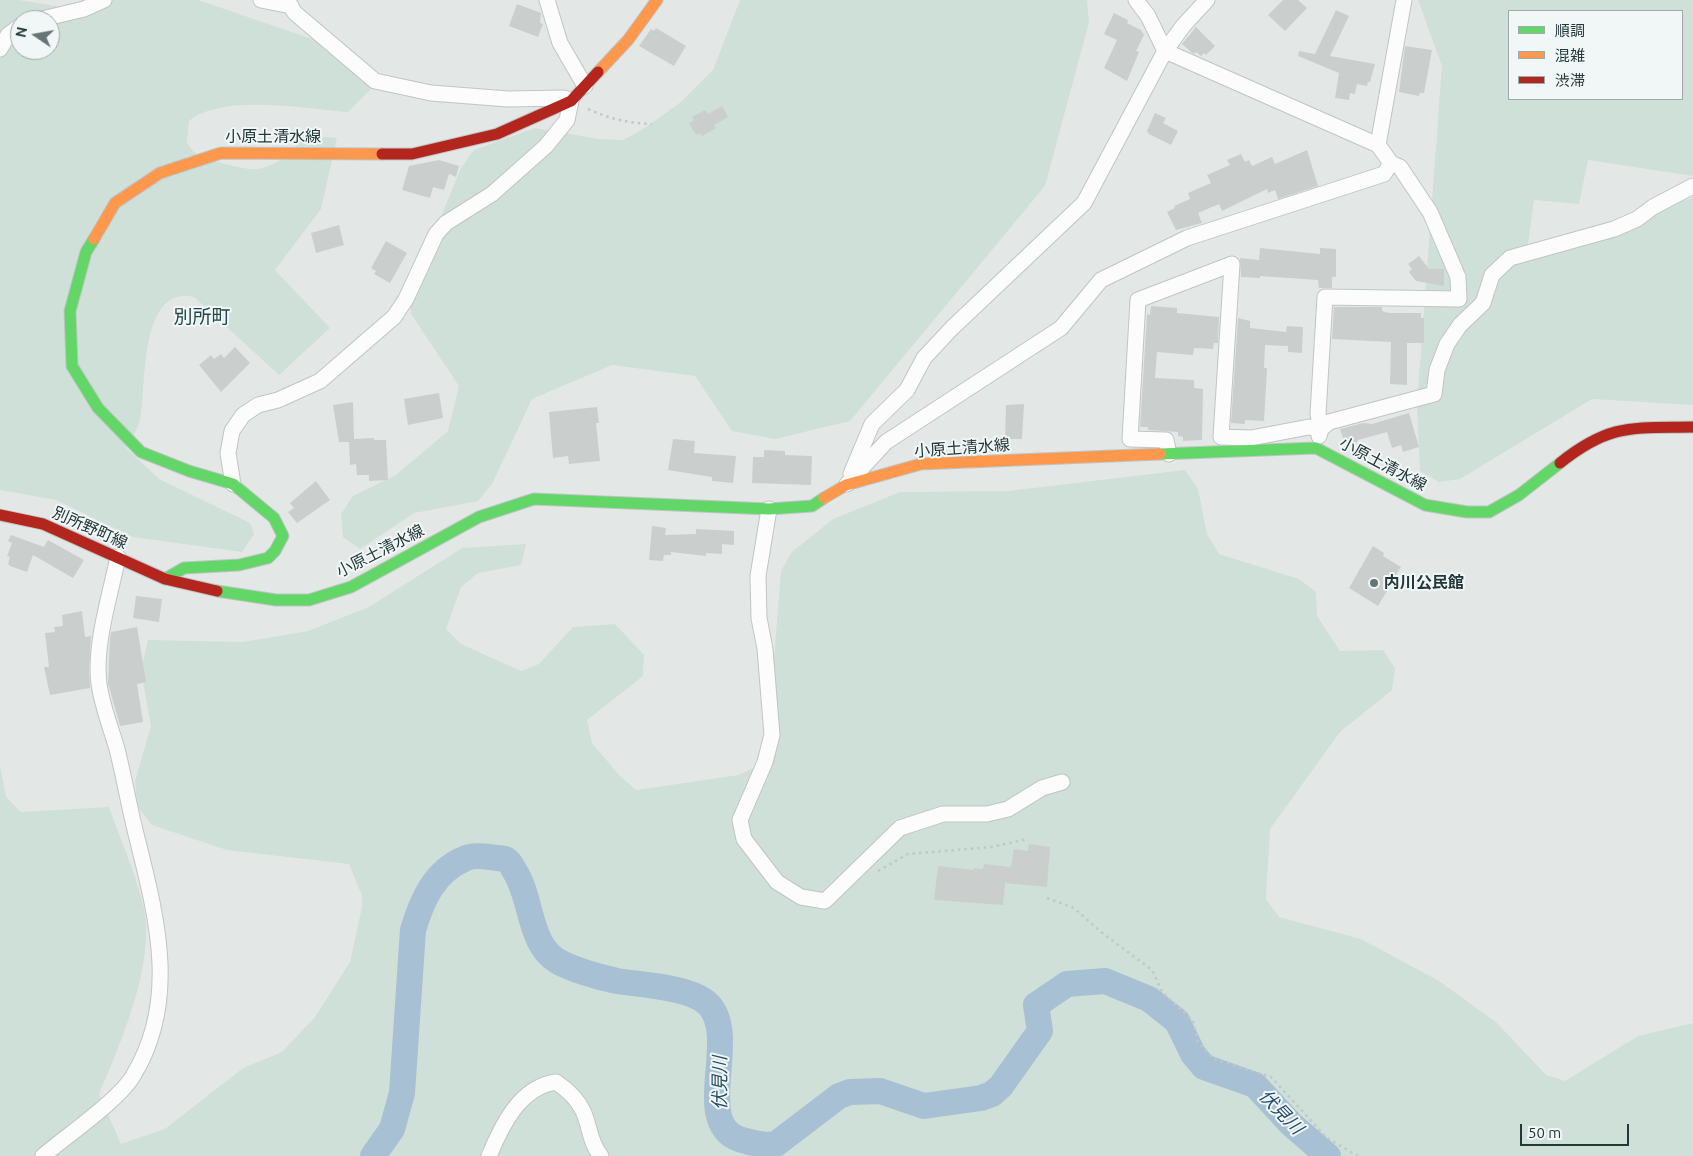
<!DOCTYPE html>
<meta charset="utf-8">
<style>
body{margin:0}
#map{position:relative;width:1693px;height:1156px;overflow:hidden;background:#e3e8e7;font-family:Ubuntu,"Noto Sans JP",sans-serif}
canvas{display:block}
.legend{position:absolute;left:1508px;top:10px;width:175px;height:90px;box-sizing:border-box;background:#f1f7f6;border:1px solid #9fabaa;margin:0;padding:6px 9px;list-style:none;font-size:15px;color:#233839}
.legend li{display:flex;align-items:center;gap:10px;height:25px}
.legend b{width:25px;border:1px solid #9fabaa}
.north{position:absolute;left:10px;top:10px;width:50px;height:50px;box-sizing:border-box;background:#f1f7f6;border:1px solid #9fabaa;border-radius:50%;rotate:282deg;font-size:14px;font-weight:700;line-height:20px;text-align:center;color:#233839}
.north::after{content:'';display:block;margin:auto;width:18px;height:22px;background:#667676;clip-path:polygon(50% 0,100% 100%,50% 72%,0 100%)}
.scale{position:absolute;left:1520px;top:1124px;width:109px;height:22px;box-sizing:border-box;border:2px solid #233839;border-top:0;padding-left:6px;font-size:15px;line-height:18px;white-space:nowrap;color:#233839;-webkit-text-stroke:4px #f1f7f6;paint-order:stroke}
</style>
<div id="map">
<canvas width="1693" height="1156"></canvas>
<ul class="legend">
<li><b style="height:6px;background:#63d668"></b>順調</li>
<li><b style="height:6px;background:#ff974d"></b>混雑</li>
<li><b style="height:6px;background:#b3261e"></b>渋滞</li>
</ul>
<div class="north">N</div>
<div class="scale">50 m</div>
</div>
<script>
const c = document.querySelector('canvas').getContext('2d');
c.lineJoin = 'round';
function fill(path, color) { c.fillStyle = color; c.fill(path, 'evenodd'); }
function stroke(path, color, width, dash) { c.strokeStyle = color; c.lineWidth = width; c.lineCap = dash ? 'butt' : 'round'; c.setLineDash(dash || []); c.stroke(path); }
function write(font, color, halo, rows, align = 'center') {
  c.font = font + ' Ubuntu,"Noto Sans JP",sans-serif'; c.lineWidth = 4; c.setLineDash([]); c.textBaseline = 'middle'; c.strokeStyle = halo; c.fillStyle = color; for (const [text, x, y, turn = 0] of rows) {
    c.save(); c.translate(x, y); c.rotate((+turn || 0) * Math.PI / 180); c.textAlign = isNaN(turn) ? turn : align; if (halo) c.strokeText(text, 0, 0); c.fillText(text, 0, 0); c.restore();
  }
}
fill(new Path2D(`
 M0,0H19L67,8L94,0H198L333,46L368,71L371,89L348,112C306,109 223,93 189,121L187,143C189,145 191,150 194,152C202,159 247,171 258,169C277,166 294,151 304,135L337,138L321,209L275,270L330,328L279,375L194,297C138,285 147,388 140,420C138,429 130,440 126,448L159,479L250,523L254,534L242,552L133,537L56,500L0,490ZM20,20H50V50H20Z
 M740,0H1087L1089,22L1045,186L850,421L775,439L732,431L695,376L612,365L532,399L492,484L478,501L414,513L360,549L343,537L341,514L353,496L396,475L448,431L459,386L411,314L410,292L461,168L474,150L535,128L599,139L623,140L642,130L681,102L713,70Z
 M1418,0H1693V176L1588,160L1579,204L1534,200L1527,252L1637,221L1693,197V405L1592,399L1460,479L1439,482L1420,471L1417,404L1442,66ZM1509,11H1682V99H1509Z
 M1185,470L1198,489L1207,534L1219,554L1299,579L1316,592L1317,616L1340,651L1383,650L1395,668L1392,690L1340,732L1270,829L1266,899L1279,917L1361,939L1439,981L1497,1023L1546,1075L1565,1081L1638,1036L1693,1023V1156H0V765L6,797L21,812L109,807C120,839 135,871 143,904C157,960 121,1043 99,1094L121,1144L165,1129L243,1068L282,1052L315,1017L350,962L362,907V896L349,864L227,850L152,825L137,806L135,781L151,726L141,670L148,640L243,642L308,631L369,607L462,548L526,544L521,565L478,573L461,587L446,629L461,644L521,671L539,664L573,627L615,624L644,655L643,676L587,720L592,743L620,776L636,790L739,775L759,765L776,724L774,659L781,571L792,552L833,519L900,492L1008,491Z`), '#cee0d8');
stroke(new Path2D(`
 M373,1156L392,1129L402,1093L413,930C422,900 434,872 464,859C471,855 482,856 490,857C494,858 500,858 505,859C509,861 512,866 514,870C534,900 527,948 563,964C580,972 599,977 617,981C641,985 691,987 708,1004C742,1038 687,1129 746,1141C756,1144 765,1146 776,1144L839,1096L850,1092L880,1091L924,1106L981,1098L992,1094L1001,1086L1040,1031L1036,1005L1067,984L1105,981L1149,999L1177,1021L1193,1054L1204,1067L1255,1085L1291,1124L1328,1156`), '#a8c0d3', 26);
fill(new Path2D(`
 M1283,0H1298L1307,8L1285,31L1268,15Z
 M517,4L541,13L540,23L543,24L538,37L509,26Z
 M1336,10L1349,16L1330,56L1375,64L1370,82H1368L1367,86L1357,84L1355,94L1350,93L1349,100L1335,98L1339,73L1298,56L1299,51L1315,54Z
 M1114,13L1128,20L1127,23L1141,30L1144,35L1136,51L1139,52L1127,81L1104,68L1117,40L1104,34Z
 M1196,27L1215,46L1206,55L1204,53L1201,56L1196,52L1194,54L1191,52L1182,44Z
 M656,28L686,46L674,66L639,46L651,29L654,31Z
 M1405,46L1432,50L1424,93H1420L1419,96L1399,92Z
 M722,106L728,117L714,125L716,128L702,136L700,133L696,135L689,123L694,120L692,117L705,110L708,114Z
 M1155,113L1166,118L1163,123L1178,131L1171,145L1149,134L1147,131Z
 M1307,150L1318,186L1278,199L1275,190L1268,193L1267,189L1222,211L1219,204L1198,213L1202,223L1176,230L1167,212L1175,208L1174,206L1190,199L1188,193L1211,183L1207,175L1230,165L1227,160L1241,154L1245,162L1249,160L1252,166L1272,157L1275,164Z
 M439,160L459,166L456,177L449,174L444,190L433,187L430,198L402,190L409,166Z
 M339,225L344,245L316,253L311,233Z
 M386,241L407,253L390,283L374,274L376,271L371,268Z
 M1260,248L1320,254V248L1336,249V277H1332V288H1319L1318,280L1260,276V278L1241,277L1240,258L1259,260Z
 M1419,256L1429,269H1444V286L1416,281L1409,272L1412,269L1408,264Z
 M1151,306L1177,308V313L1219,317L1218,343H1214L1213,349L1194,348L1193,355L1157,352L1155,378L1194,380V388L1203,389L1202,440L1183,441V437L1178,436V432L1148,430V427H1140L1147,314L1150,315Z
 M1334,307H1382V311L1389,313H1421V318H1424V343H1407V385L1390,384L1391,342L1332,339Z
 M1238,318L1250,321V328L1286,332L1287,326L1303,327L1302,353L1288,352V346L1265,345L1264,368H1267L1264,421L1245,420V424L1231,423Z
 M235,347L250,363L221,392L199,365L211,355L214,359L221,354L224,358Z
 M439,393L443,418L408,425L404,399Z
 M353,402L354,439L374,438V440H386L388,480L369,481V475H357L356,464L350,465L349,442H339L333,405Z
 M1024,404L1022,439H1005L1006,405Z
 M597,407L599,423H596L600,461L569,464L568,456L553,458L549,412Z
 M1409,413L1419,447L1403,452L1401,445L1392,448L1387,432L1358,440L1356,444L1343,438L1340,429L1363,423L1372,424Z
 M673,439L695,441L694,453L736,456L733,483L712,481V477L668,470Z
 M764,450L785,451V455L812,456L811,485L752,483L753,457H764Z
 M316,481L330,500L297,523L288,512L294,508L290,503Z
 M652,526L666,528L665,535L696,534V529L734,531V545L722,544V554L706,553V556L671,552V555H664L663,561L649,560Z
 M11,535L44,547L48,540L84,560L73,578L33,555L27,572L10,566L8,564L10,557L7,556L12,543L8,541Z
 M1373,546L1384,553L1383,556L1401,567L1378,606L1349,588Z
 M136,596L162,599L159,622L133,618Z
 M82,611L85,637L91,636L89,669L90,688L50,695L44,667H49L45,633L55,632L54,627L63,626L62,615Z
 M137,627L146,682L137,684L143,722L120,726L108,683L110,638L111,632Z
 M1029,844L1050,847L1047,887L1005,883L1003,905L934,900L938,866L974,870V868L983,869L984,864L1011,867L1014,849L1028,851Z`), '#cacfce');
const street = new Path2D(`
 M261,0L291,6
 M547,0L560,43L585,86
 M1136,0L1148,16L1165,51L1378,145
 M38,20L84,9L104,0
 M0,49L8,35L20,26
 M1321,429L1318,414L1325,297L1459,299L1458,277L1430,212L1400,167L1391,163L1378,145L1404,0
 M1321,429L1329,422L1434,394L1437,370L1447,344L1460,325L1483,303L1492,275L1510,258L1614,229L1637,219L1653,207L1693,186
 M1169,454L1166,440L1130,439L1138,300L1232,264L1221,437L1251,438L1309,427L1321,429L1319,436
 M851,474L872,424L907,390L924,358L952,328L1084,203L1165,51L1183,26L1207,0
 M233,484L228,453L232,431L243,415L258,405L278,400L320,381L394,317L406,299L436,234L446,223L492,194L546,146L567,120L571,101L564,98L508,99L431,93L375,81L295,13L286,0
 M847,484L886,442L1061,328L1101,280L1187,238L1384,174L1391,163
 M769,509L758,576L759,618L765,649L772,735L765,762L740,820L744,839L777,882L801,897L825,901L900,828L943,814H987L1008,809L1042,788L1062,782
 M43,1156C66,1136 119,1100 133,1076C180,999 156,915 136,834C129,806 124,777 117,749C111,728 102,706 99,684C94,645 110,596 118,557
 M489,1156C502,1125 520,1087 556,1082C568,1090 577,1098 583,1111C590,1126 590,1144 601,1156`);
const fast = new Path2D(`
 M94,239L86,252L70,311L72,366L98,408L141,452L189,471L233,484L274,518L283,536L275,551L268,558L239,565L184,568L165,579
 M1160,454L1316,448L1425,505L1467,512H1489L1519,495L1560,463
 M217,591L276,600H309L351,587L479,517L534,499L769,509L812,506L824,498`);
const slow = new Path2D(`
 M598,72L628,40L657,0
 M94,239L115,203L160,173L221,153L382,154
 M824,498L846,485L921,464L1160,454`);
const jam = new Path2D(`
 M382,154H412L497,134L571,101L598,72
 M1560,463C1610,423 1633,428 1693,427
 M0,515L43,524L165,579L217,591`);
stroke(street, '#c0c5c4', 17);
stroke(fast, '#bfc5c4', 13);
stroke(slow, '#bfc5c4', 13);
stroke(jam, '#bfc5c4', 13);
stroke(new Path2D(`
 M588,109C610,119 628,123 652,124
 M878,871L908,854L991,847L1028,839
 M1047,898L1074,908L1101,932L1152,970L1162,992L1193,1021L1198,1042L1214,1059L1271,1077L1327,1138L1358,1156`), '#c0c8c8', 2.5, [2.5, 4]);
stroke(street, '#fbfcfb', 15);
stroke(fast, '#63d668', 11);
stroke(slow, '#ff974d', 11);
stroke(jam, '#b3261e', 11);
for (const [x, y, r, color] of [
 [1374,583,5,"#667676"]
]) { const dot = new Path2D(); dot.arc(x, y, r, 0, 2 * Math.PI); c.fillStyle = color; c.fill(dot); stroke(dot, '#f1f7f6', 2); }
write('16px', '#233839', '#f1f7f6', [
 ["小原土清水線",273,137],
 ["小原土清水線",962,448,-4],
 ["小原土清水線",1383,464,28],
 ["別所野町線",90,528,24],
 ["小原土清水線",380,551,-27]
]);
write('bold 16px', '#233839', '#f1f7f6', [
 ["内川公民館",1384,583]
], 'left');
write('italic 18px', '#244c6e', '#f1f7f6', [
 ["伏見川",720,1083,-90],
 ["伏見川",1281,1112,46]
]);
write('19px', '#214748', '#f1f7f6', [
 ["別所町",202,317]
]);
</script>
